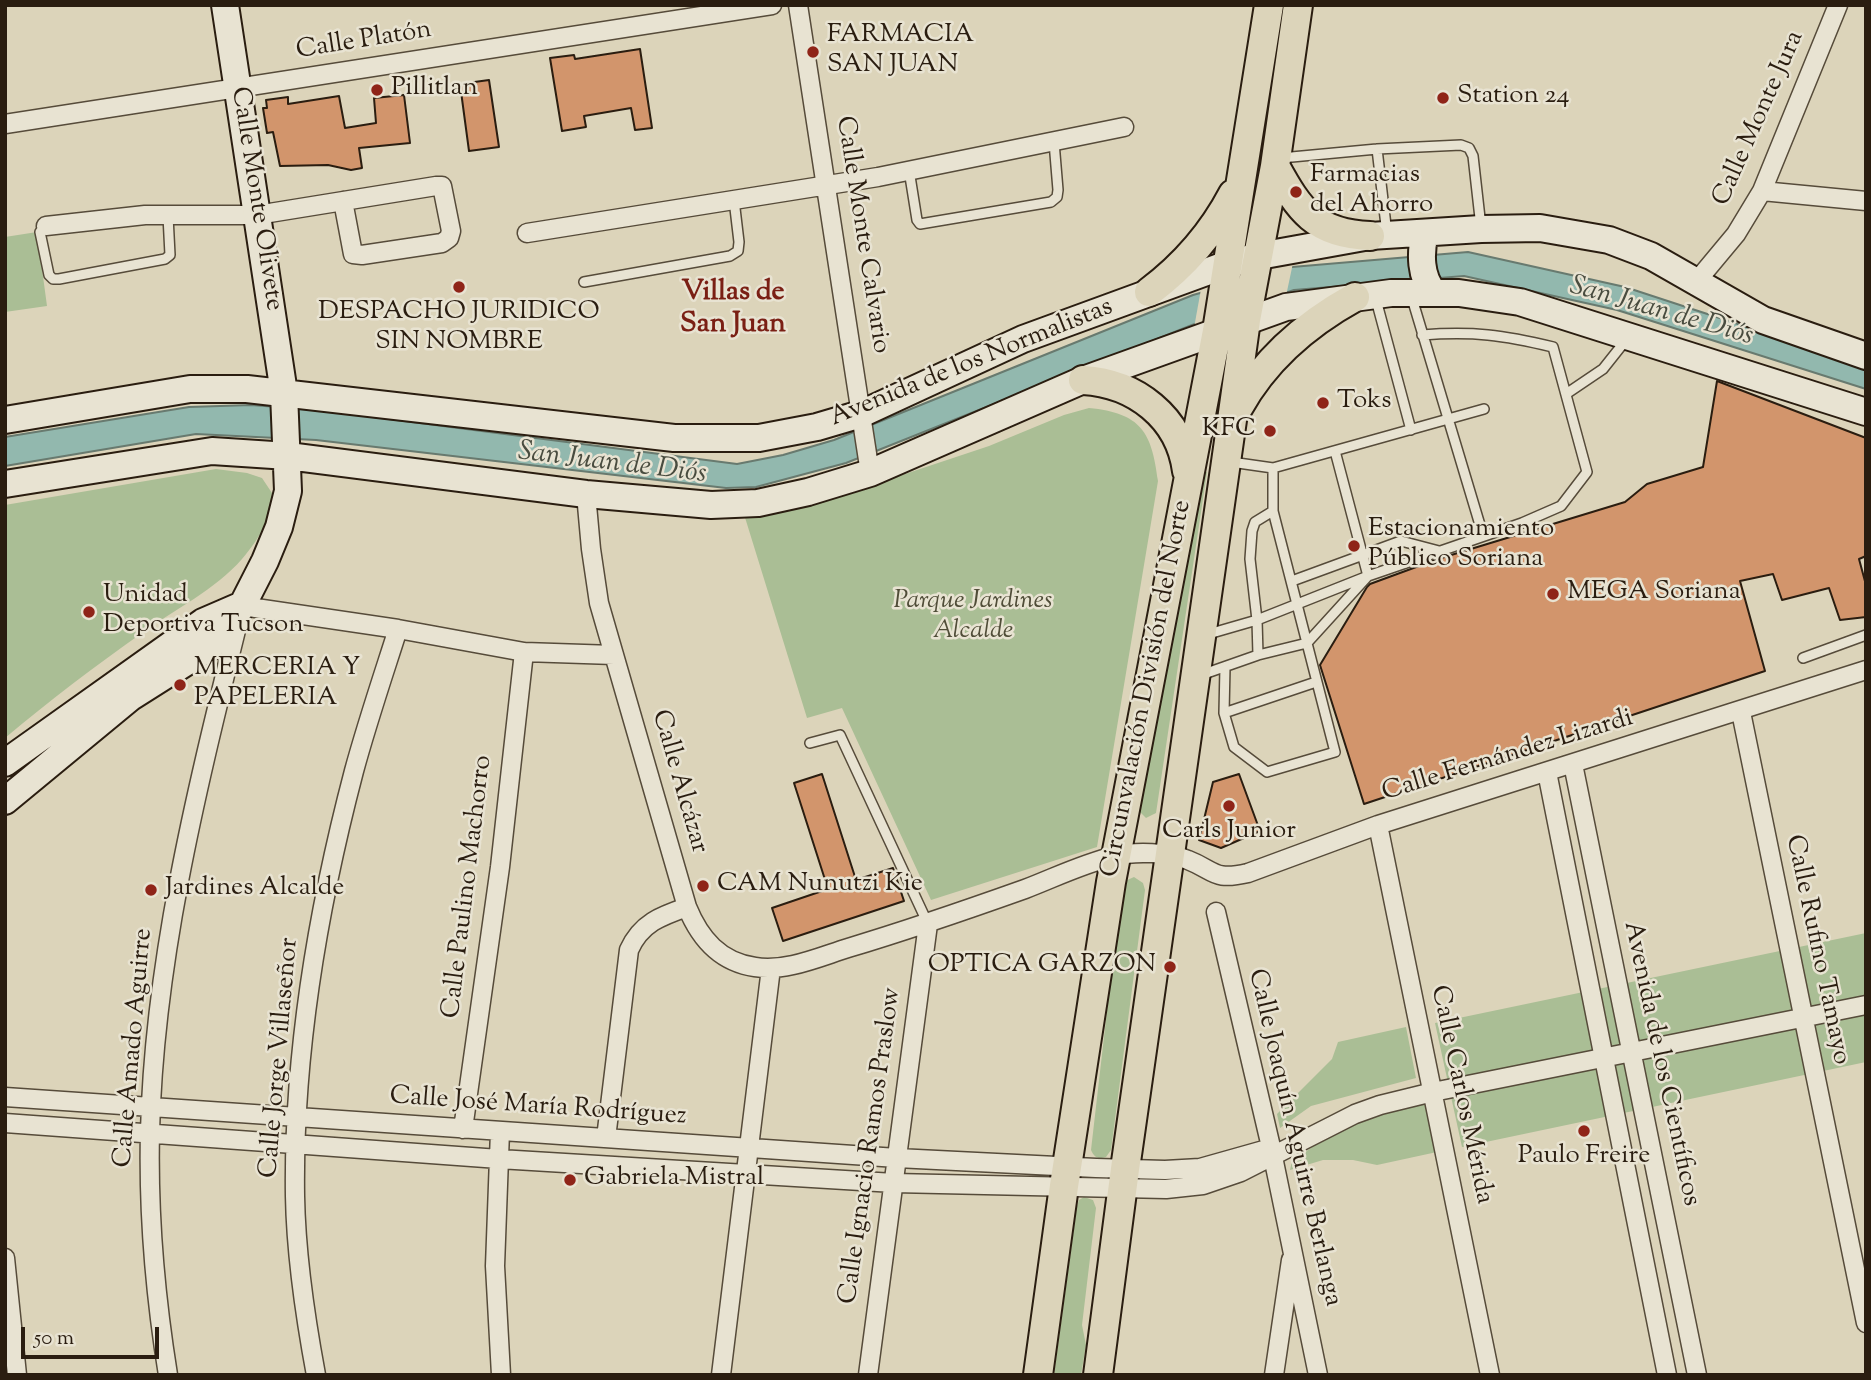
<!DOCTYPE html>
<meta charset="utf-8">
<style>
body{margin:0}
#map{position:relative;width:1871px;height:1380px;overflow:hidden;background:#dcd4ba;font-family:"Sorts Mill Goudy",serif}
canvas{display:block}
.frame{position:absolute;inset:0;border:7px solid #2a1d10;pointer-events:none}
.scale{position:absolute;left:21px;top:1327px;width:138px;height:32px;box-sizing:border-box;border:4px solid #2a1d10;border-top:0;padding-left:9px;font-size:21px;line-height:24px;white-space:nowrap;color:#2a1d10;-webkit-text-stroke:5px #e8e3d2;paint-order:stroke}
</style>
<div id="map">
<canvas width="1871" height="1380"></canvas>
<div class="frame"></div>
<div class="scale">50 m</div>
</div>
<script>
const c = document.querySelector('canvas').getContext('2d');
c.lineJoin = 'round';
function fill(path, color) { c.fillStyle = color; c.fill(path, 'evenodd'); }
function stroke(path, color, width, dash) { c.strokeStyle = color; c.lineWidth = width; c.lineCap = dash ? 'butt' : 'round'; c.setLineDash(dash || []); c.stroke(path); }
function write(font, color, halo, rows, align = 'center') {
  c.font = font + ' "Sorts Mill Goudy",serif'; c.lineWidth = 5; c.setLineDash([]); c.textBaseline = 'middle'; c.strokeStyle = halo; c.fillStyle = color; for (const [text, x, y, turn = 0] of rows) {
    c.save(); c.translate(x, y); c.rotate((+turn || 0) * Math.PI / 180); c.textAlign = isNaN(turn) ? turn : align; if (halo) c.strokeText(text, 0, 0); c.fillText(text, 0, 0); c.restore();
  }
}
fill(new Path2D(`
 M37,232L47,306L5,312V237Z
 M1089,408C1141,413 1152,432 1158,481L1097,847L931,900L842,708L807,718L743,511L821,502L989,446L1064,415Z
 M216,469L247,473L262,478L272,493C270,522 260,537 242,559C215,590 175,609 142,633C95,666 49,701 5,738V505Z
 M1202,471L1207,472L1156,813L1146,818L1138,810Z
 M1134,877L1143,883L1145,890L1111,1150L1106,1157C1098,1160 1094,1157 1091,1150L1121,889L1123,882Z
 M1866,933V1062L1462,1147L1435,1023Z
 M1406,1027L1416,1078L1311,1106L1280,1128L1277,1114L1332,1059L1338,1042Z
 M1428,1103L1437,1152L1377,1165L1353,1160H1323L1290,1170L1292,1161L1353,1119Z
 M1084,1197L1093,1200L1096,1208L1082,1325L1086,1345L1081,1375H1054L1077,1206L1079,1200Z`), '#aabe95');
const water = new Path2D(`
 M1468,252L1625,287L1866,366V389L1617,310L1464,276L1294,290L1192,325L846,463L756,487L726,488L316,440L196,434L5,466V437L189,407L251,405L319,410L737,464L783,455L834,440L1193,295L1292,267Z`);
fill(water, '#92b8ae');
stroke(water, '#687a6f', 2);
fill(new Path2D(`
 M1293,263L1286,296L1194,328L1201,289Z`), '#dcd4ba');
const building = new Path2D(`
 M640,49L652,128L635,130L631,108L584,116L586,127L562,131L550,58L574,55L575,59Z
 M489,80L499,147L469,151L460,84Z
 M404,95L410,143L359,148L362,168L351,170L328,165L280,166L273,132L267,133L263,108H267L266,100L288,97V104L339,96L345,128L376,123L374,98Z
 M1717,381L1866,438V556L1859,559L1866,585V617L1840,620L1829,588L1782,600L1773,574L1740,581L1765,671L1364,804L1320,665L1367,587L1370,584L1438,559L1625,502L1647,484L1703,467Z
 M822,774L856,880L893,868L904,901L783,941L772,908L828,889L794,783Z
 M1239,774L1260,831L1221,848L1199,840L1213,782Z`);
fill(building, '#d2956c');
stroke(building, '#2a1d10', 2);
const lane = new Path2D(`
 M1377,149L1387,234
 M1281,158L1377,149L1461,145L1469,148L1473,156L1481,227
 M909,170L917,220L920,224L1051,202L1057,197L1058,190L1054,142
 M46,226L40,232L49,275L53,279H59L165,259L170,255L168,216
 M584,282L730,256L738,251L739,242L734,200
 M1411,295L1483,535
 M1375,296L1411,430
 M1566,394L1603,369L1626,340
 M1335,451L1368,576
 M1231,462L1273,468L1484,409
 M1292,581L1401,541L1439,551
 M1205,635L1257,620L1368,576L1522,523L1561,506L1587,472L1553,347C1503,335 1473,331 1422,335
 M1258,655L1257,620L1250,559L1252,531L1255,522L1273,511
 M1803,658L1866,635
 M1225,667L1224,713L1234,747L1267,772L1335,752L1273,511V468
 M1201,675L1258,655L1307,643L1367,577
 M1224,713L1316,682
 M810,743L840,735L928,924`);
const street = new Path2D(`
 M798,5L870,473
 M5,124L772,5
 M1762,191L1866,201
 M46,226L145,215H257L436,186H442L451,231L449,238L442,243L362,255L353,254L343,201
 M527,233L878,177L1124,127
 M1696,282L1736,234L1762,191L1838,5
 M586,494L591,549L599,603L687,907C700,939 720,962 755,967C786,972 819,957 848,948C908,930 966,910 1025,889C1054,878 1084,863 1115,856C1134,851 1170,852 1188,860C1216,871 1213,881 1248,873L1378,825L1866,670
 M1741,712L1866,1323
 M1573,764L1697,1375
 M1547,772L1667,1375
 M1378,825L1490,1375
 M1216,912L1271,1147L1318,1375
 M5,1097L897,1158L1096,1168L1165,1170L1200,1168L1271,1148
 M5,1123L499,1159L894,1183L1166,1189L1203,1185L1241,1172L1355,1114L1380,1105L1433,1092L1866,1005
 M463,1129L500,867L524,652
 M500,1131L495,1266L501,1375
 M606,1138L629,950C641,923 661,916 687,907
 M5,1258L17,1375
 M168,1375C155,1294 148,1214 150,1132C154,955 200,777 242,606L398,629L524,652L614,655
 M316,1375C305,1316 296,1256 295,1196C293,1053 318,908 354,771C367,723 383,676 398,629
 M721,1375L771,968
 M868,1375L928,924
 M1274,1375L1291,1260`);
const secondary = new Path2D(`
 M1425,233C1420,253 1420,277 1434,293
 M5,420L190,389H247L674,438H759L817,427L861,414L1023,339L1228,264L1259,256L1370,236L1481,229L1540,228L1609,240L1651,256L1763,320L1866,356
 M5,484L212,451L288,456L586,494L711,505L758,503L808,492L870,473L1083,380L1286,307L1391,293H1459L1520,302L1866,412
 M5,763L203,622L240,606
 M5,801L131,697L210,647L242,606L265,561L279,527L288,491L284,393L225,5`);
const primary = new Path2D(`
 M1275,166C1299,210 1315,234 1370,236
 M1149,292C1185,265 1212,234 1233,194
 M1083,380C1135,383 1180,417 1187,471
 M1238,408C1265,359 1306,324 1355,297
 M1038,1375L1064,1186L1111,882L1217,331L1269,5
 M1098,1375L1125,1169L1232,420L1246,320L1275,166L1298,5`);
stroke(lane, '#564b3a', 12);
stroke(street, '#564b3a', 21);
stroke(secondary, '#2a1d10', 30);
stroke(primary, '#2a1d10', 32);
stroke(lane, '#e8e3d2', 9);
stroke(street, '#e8e3d2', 18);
stroke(secondary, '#e8e3d2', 26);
stroke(primary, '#dcd4ba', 28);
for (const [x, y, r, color] of [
 [813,52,7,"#8f2418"],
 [377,90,7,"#8f2418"],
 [1443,98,7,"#8f2418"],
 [1296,192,7,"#8f2418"],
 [459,287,7,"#8f2418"],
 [1323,403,7,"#8f2418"],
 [1270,431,7,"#8f2418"],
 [1354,546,7,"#8f2418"],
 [1553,594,7,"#8f2418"],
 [89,612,7,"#8f2418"],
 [180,685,7,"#8f2418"],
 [1229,806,7,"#8f2418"],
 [703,886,7,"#8f2418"],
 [151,890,7,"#8f2418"],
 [1170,967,7,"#8f2418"],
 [1584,1131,7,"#8f2418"],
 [570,1180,7,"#8f2418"]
]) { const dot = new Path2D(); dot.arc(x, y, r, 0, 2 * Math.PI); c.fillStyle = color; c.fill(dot); stroke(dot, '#e8e3d2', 2.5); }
write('26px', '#2a1d10', '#e8e3d2', [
 ["FARMACIA",827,37],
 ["SAN JUAN",827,67],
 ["Pillitlan",391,90],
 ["Station 24",1457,98],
 ["Farmacias",1310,177],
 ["del Ahorro",1310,207],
 ["DESPACHO JURIDICO",459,314,"center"],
 ["SIN NOMBRE",459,344,"center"],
 ["Toks",1337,403],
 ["KFC",1256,431,"right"],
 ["Estacionamiento",1368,531],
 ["Público Soriana",1368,561],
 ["MEGA Soriana",1567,594],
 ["Unidad",103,597],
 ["Deportiva Tucson",103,627],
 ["MERCERIA Y",194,670],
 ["PAPELERIA",194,700],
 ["Carls Junior",1229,833,"center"],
 ["CAM Nunutzi Kie",717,886],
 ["Jardines Alcalde",165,890],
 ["OPTICA GARZON",1156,967,"right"],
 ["Paulo Freire",1584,1158,"center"],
 ["Gabriela Mistral",584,1180]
], 'left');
write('26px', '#2a1d10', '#e8e3d2', [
 ["Calle Platón",364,42,-9],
 ["Calle Monte Jura",1760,119,-66],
 ["Calle Monte Olivete",255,199,81],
 ["Calle Monte Calvario",861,235,81],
 ["Avenida de los Normalistas",972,364,-22],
 ["Circunvalación División del Norte",1148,689,-79],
 ["Calle Fernández Lizardi",1508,757,-17],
 ["Calle Alcázar",678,782,74],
 ["Calle Paulino Machorro",469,887,-83],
 ["Calle Rufino Tamayo",1816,950,78],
 ["Calle Amado Aguirre",135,1048,-85],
 ["Calle Jorge Villaseñor",281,1058,-85],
 ["Avenida de los Científicos",1660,1064,78],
 ["Calle Carlos Mérida",1460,1095,78],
 ["Calle José María Rodríguez",538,1108,4],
 ["Calle Joaquín Aguirre Berlanga",1293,1138,77],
 ["Calle Ignacio Ramos Praslow",872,1146,-82]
]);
write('italic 26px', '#504d38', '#e8e3d2', [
 ["Parque Jardines",973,603],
 ["Alcalde",973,633]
]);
write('bold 28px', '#7a1f14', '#e8e3d2', [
 ["Villas de",733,294],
 ["San Juan",733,326]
]);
write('italic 28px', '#494c3f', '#e8e3d2', [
 ["San Juan de Diós",1661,313,16],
 ["San Juan de Diós",612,465,7]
]);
</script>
